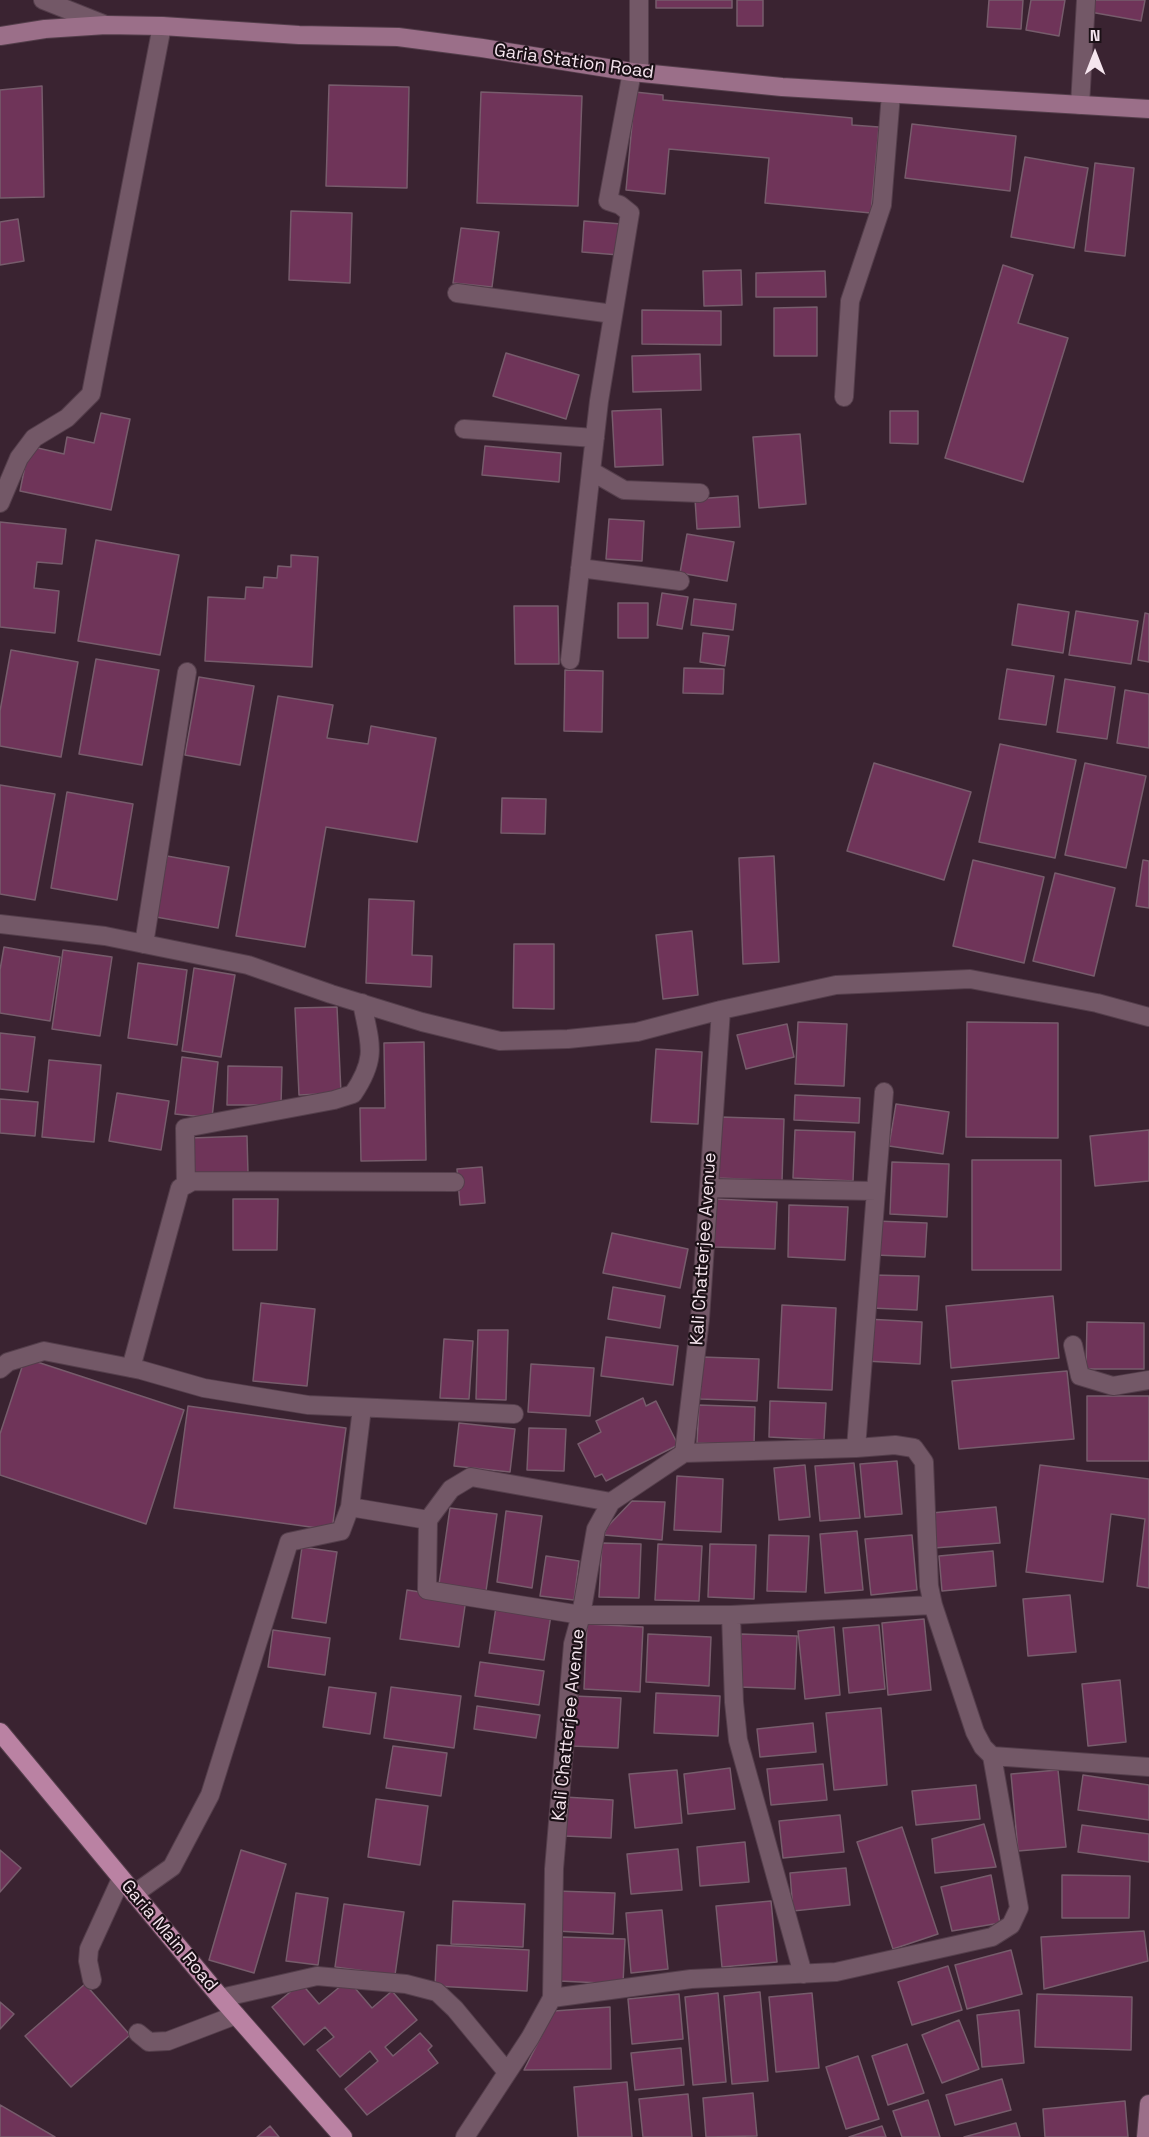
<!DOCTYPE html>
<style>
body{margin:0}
#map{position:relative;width:1149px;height:2137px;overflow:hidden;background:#3a2331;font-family:"Space Grotesk",sans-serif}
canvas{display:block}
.north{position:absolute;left:1065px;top:24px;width:60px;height:60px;-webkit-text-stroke:4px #1b1016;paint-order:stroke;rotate:0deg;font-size:16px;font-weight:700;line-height:24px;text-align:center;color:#f5e5ee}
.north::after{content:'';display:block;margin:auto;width:21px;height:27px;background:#f5e5ee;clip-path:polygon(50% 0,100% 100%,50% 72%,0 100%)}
</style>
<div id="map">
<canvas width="1149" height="2137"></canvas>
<div class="north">N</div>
</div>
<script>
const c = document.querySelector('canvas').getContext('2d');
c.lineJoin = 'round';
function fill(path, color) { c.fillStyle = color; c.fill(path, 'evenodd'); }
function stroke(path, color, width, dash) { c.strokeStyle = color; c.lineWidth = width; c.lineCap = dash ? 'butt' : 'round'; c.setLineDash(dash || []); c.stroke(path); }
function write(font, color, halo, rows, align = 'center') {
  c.font = font + ' "Space Grotesk",sans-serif'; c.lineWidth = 4.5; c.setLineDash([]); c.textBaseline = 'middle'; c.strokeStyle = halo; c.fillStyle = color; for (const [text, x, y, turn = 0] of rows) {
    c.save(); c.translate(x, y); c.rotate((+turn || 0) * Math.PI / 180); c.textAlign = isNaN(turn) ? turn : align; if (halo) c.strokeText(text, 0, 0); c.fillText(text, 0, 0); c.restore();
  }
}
const building = new Path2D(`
 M656,0H732V8H656Z
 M737,0H763V26H737Z
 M989,0H1023L1021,29L987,27Z
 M1031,0H1065L1059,36L1026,30Z
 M1092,0H1145L1141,21L1090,12Z
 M329,85L409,87L407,188L326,186Z
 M42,86L44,197L0,198V90Z
 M481,92L582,96L578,206L477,203Z
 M635,92L663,95V100L852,118V125L879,127L871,213L765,203L769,158L669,149L665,194L626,190Z
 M912,124L1016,136L1010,191L905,178Z
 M1025,157L1088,168L1074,248L1011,237Z
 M1095,163L1134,168L1125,256L1085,251Z
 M291,211L352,213L350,283L289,280Z
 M18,219L24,261L0,265V222Z
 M584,221L622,224L619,255L582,252Z
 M461,228L499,232L492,287L453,283Z
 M1003,265L1033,275L1018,323L1068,338L1023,482L945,458Z
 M741,270L742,305L704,306L703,271Z
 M825,271L826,297H756V273Z
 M817,307V356H774V308Z
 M642,310L721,311V345L642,344Z
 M506,353L579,375L566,419L493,396Z
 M700,354L701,390L633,392L632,356Z
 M661,409L663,465L615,467L612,411Z
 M890,411H918V444L890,443Z
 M101,413L130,419L111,510L20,491L29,446L64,454L67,437L94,443Z
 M800,434L806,504L759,508L753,437Z
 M485,446L561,453L559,482L482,475Z
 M738,496L740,527L697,529L695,499Z
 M609,519L644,521L642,561L606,559Z
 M0,522L66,529L62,564L37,562L34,588L59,591L55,633L0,627Z
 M687,534L734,542L727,581L680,573Z
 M96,540L179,555L160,655L78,641Z
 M291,555L318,557L312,667L205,661L208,597L245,599L246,587L263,588L264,577L277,578L278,566L291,567Z
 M662,593L688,597L682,629L657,625Z
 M694,599L736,604L733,630L691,625Z
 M618,603H648V638H618Z
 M1018,604L1069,612L1063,653L1012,645Z
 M514,606H558L559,664H515Z
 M1076,611L1138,621L1131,664L1069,655Z
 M1145,613L1149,614V662L1138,660Z
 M703,633L729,636L725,666L700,662Z
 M11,650L78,662L61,757L0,746V711Z
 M96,659L159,670L142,765L79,754Z
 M684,668L724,669L723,694L683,693Z
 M1007,669L1054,676L1046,725L999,719Z
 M565,670L603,671L602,732L564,731Z
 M199,677L254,686L240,765L185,755Z
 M1065,679L1115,687L1107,739L1057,732Z
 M1125,690L1149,694V748L1117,743Z
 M278,696L333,705L327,738L368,744L371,726L436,738L417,842L326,827L305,947L236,936Z
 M1000,744L1076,760L1055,858L979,842Z
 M874,763L971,792L944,880L847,851Z
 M1085,763L1146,776L1126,868L1065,855Z
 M0,785L55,794L35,900L0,894Z
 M67,792L133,804L117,900L51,888Z
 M502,798L546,799L545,834L501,833Z
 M167,856L229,867L218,928L156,917Z
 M774,856L779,962L743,964L739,858Z
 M973,860L1044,877L1024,963L953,946Z
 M1143,860L1149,861V908L1136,906Z
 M1055,873L1115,888L1094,976L1033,961Z
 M369,899L414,901L412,955L432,956L431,987L366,983Z
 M692,931L698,995L663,999L656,935Z
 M514,944H554V1009L513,1008Z
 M4,947L60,957L50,1021L0,1013V970Z
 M63,950L112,957L100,1036L52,1029Z
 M138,963L187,970L177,1045L128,1038Z
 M194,968L235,975L221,1057L182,1051Z
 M337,1007L341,1093L299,1095L295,1008Z
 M798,1022L847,1024L844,1086L795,1084Z
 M967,1022L1058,1023V1138L966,1137Z
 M787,1024L794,1057L746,1069L737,1035Z
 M0,1033L35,1037L28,1092L0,1089Z
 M424,1042L426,1160L361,1161L360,1108H385L384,1043Z
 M656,1049L702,1052L698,1124L651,1122Z
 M182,1057L218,1062L212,1118L175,1114Z
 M49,1060L101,1065L94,1142L42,1137Z
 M228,1066L282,1067L281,1105H227Z
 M117,1093L169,1101L161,1150L109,1141Z
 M795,1095L860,1098L859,1123L794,1120Z
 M0,1099L38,1102L35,1136L0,1133Z
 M896,1104L949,1112L943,1154L889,1146Z
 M720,1117L784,1119L782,1181L718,1178Z
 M795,1130L855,1132L853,1181L793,1178Z
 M1149,1130V1181L1095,1186L1090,1136Z
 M247,1136L248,1174L192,1175L191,1138Z
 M972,1160H1061V1270H972Z
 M892,1162L949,1164L947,1217L890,1214Z
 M482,1167L485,1203L460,1205L457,1169Z
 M233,1199H278L277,1250H233Z
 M716,1199L777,1202L775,1249L714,1247Z
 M789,1205L848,1207L845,1260L788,1257Z
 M876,1221L927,1223L925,1257L875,1255Z
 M612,1233L688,1249L680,1288L603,1273Z
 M872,1275L919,1276L917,1310L871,1308Z
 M613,1287L665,1296L660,1328L608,1319Z
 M1053,1296L1059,1358L951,1368L946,1306Z
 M261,1303L315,1309L307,1386L253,1381Z
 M782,1305L836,1308L832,1390L778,1388Z
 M867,1319L922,1322L920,1364L865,1361Z
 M1087,1322L1144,1323V1369H1086Z
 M478,1330H508L506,1400L476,1399Z
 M606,1337L678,1346L673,1385L601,1376Z
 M444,1339L473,1341L469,1399L440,1398Z
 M702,1357L759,1359L757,1401L700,1399Z
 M25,1358L184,1410L146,1524L0,1475V1434Z
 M531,1364L594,1368L590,1416L528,1412Z
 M1067,1371L1074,1439L959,1449L952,1381Z
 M1087,1396H1149V1461H1087Z
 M643,1398L646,1406L656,1401L678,1445L606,1481L602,1474L595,1477L578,1444L601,1432L596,1421Z
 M770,1401L826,1403L824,1440L769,1437Z
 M699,1405L755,1407L754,1445L697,1443Z
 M188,1406L346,1428L332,1530L174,1508Z
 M459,1423L515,1429L510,1472L454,1466Z
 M529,1428L566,1429L564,1471L527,1470Z
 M897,1461L902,1514L865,1517L860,1464Z
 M854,1463L860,1518L820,1521L815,1466Z
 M805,1465L810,1517L779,1520L774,1468Z
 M1040,1465L1149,1479V1588L1137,1586L1145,1519L1111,1514L1103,1582L1026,1572Z
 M677,1476L723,1479L721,1532L674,1530Z
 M632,1501L665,1502L662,1540L604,1535L607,1527Z
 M996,1507L1000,1543L934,1548L931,1513Z
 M450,1508L497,1514L486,1591L439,1584Z
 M506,1511L542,1516L532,1588L497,1582Z
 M857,1531L863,1590L825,1593L820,1534Z
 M769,1535L809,1536L806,1592L767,1591Z
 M912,1535L917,1590L871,1595L865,1539Z
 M602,1543L641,1544L639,1598L599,1597Z
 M658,1544L702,1546L699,1601L655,1600Z
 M710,1544L756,1545L754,1599L708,1597Z
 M302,1547L337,1552L326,1623L292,1618Z
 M993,1551L996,1586L942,1591L939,1556Z
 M546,1556L579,1561L574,1600L540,1596Z
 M407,1590L466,1599L459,1647L400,1639Z
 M1070,1595L1076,1652L1028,1656L1023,1599Z
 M496,1607L551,1615L544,1660L489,1653Z
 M924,1619L931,1690L888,1695L882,1623Z
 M587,1624L643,1627L640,1692L584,1689Z
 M879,1625L885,1689L849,1693L843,1628Z
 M834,1627L840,1695L805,1699L798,1631Z
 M273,1630L330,1638L325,1675L268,1667Z
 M648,1634L711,1637L709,1686L646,1682Z
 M741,1634L797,1636L795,1689L739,1687Z
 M480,1662L544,1671L539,1705L475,1696Z
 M1120,1680L1126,1742L1088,1746L1082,1684Z
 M329,1687L376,1693L370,1734L323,1727Z
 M391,1687L461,1696L454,1748L384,1738Z
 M656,1693L720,1696L718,1736L654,1733Z
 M574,1696L621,1698L618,1748L571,1746Z
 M477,1706L540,1715L536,1738L474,1729Z
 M881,1708L887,1785L834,1790L826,1713Z
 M813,1723L816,1752L760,1757L757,1729Z
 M393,1746L447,1753L441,1796L386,1788Z
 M823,1764L827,1800L771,1805L767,1769Z
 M730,1768L735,1809L688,1814L684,1774Z
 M677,1770L682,1823L635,1828L629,1774Z
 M1058,1770L1066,1847L1018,1851L1011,1774Z
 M1083,1775L1149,1785V1820L1078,1810Z
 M976,1785L980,1819L916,1825L912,1791Z
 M565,1797L613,1800L611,1838L564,1836Z
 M376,1799L428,1806L420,1865L368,1857Z
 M840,1815L844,1852L783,1858L779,1821Z
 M984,1824L996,1867L935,1873L932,1839Z
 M1082,1825L1149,1834V1862L1078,1852Z
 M902,1827L938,1934L893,1949L857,1842Z
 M745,1842L749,1882L700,1886L697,1847Z
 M678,1849L682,1890L631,1894L627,1854Z
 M0,1850L21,1868L0,1892Z
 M241,1850L286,1864L254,1973L209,1960Z
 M846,1868L850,1905L793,1911L790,1873Z
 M991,1875L1000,1923L952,1931L941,1887Z
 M1062,1875L1130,1876L1129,1918H1062Z
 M557,1891L615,1893L613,1934L555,1931Z
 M296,1893L328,1898L318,1965L286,1961Z
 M453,1901L525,1904L523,1947L451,1944Z
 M771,1901L777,1962L722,1967L716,1906Z
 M344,1904L404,1912L395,1975L335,1967Z
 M662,1910L668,1969L631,1973L626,1913Z
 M1144,1931L1148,1961L1044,1989L1041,1937Z
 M561,1937L625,1939L623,1984L559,1981Z
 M437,1945L529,1950L527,1991L435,1986Z
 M1011,1950L1022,1994L967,2009L955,1965Z
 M948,1966L962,2010L912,2025L898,1982Z
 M348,1980L372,2008L392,1991L417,2020L385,2047L393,2056L420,2033L432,2046L428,2050L438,2063L367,2115L345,2089L378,2061L370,2051L340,2077L317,2050L334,2037L325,2027L304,2045L272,2007L301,1983L319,2004Z
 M85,1984L130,2035L71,2087L25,2036Z
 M760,1992L768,2081L732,2084L724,1996Z
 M718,1993L726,2082L693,2085L685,1997Z
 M812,1993L819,2068L776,2072L769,1997Z
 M679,1994L683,2039L632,2044L628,1999Z
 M1037,1994L1132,1997L1131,2050L1035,2047Z
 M0,2002L14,2014L0,2029Z
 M610,2007L611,2069L524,2070L554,2011Z
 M1019,2010L1024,2063L982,2067L977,2015Z
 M959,2020L979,2069L942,2083L922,2035Z
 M907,2044L924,2093L888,2105L872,2056Z
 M681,2048L684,2085L635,2090L631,2053Z
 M858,2056L879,2119L846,2129L826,2067Z
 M1002,2079L1011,2110L955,2125L946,2095Z
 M627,2082L632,2137H578L574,2087Z
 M753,2093L757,2136L706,2137L703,2098Z
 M688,2094L692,2137H643L639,2099Z
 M928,2100L940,2137H902L893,2111Z
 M1125,2101L1128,2137H1045L1043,2109Z
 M0,2105L55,2137H0Z
 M1016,2123L1020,2137H964Z
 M270,2126L279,2137H257Z
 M882,2126L886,2137H849Z`);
fill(building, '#6f3459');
stroke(building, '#775c6c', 1.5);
const lane = new Path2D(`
 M1073,1345L1080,1376L1113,1386L1149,1380
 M92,1980L88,1961L89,1949L121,1879
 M138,2033L149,2042L168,2041L236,2015`);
const street = new Path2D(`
 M43,0L106,25
 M632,72L608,201L620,205L630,213L599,401L591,471L624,490L700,493
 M639,72V0
 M1080,105L1086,0
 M457,293L613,314
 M844,397L850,301L882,205L891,94
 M464,429L595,438
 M0,503L19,458L34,438L67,418L91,394L162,26
 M580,568L680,581
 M570,660L591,471
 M0,924L105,936L248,965L331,994L422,1022L500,1041L568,1039L637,1032L721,1010L836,985L970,979L1097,1003L1149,1017
 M144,944L187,672
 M186,1185L185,1128L334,1100L353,1094C378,1057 370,1044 362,1003
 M709,1188L876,1191L856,1448
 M876,1191L884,1092
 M131,1368L180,1188L193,1181L455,1182
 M0,1369L8,1362L44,1351L141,1370L204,1388L308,1405L514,1414
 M362,1408L350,1507L428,1520
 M684,1453L856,1448L895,1445L914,1448L924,1462L929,1586L933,1605L975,1732L983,1747L992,1756
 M611,1502L471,1477L451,1489L428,1520L427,1590L581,1615H731L933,1605
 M731,1615L734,1702L738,1740L803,1974
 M134,1894L172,1867L210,1795L289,1542L341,1531L350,1507
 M221,1998L317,1976L406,1984L437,1992L455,2009L507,2072
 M552,1998L691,1979L836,1972L992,1937L1011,1925L1019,1908L992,1756L1149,1767
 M465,2137L530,2038L552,1998L554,1869L573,1644L581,1615L596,1529L611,1502L684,1453L700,1319L721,1010`);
const secondary = new Path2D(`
 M0,36L45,29L106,25L162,26L299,35L398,37L482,48L632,72L782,87L1149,109
 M1146,2137L1149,2104`);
const primary = new Path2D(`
 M0,1732L221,1998L343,2137`);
stroke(lane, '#543e4b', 20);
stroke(street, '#543e4b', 20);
stroke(secondary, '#543e4b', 20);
stroke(primary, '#543e4b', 20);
stroke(lane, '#735867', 18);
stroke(street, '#735867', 18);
stroke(secondary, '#9b6f89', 18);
stroke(primary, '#ba82a3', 18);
write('18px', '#f5e5ee', '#1b1016', [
 ["Garia Station Road",574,62,8],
 ["Kali Chatterjee Avenue",704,1249,-86],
 ["Kali Chatterjee Avenue",569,1725,-84],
 ["Garia Main Road",169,1936,50]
]);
</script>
